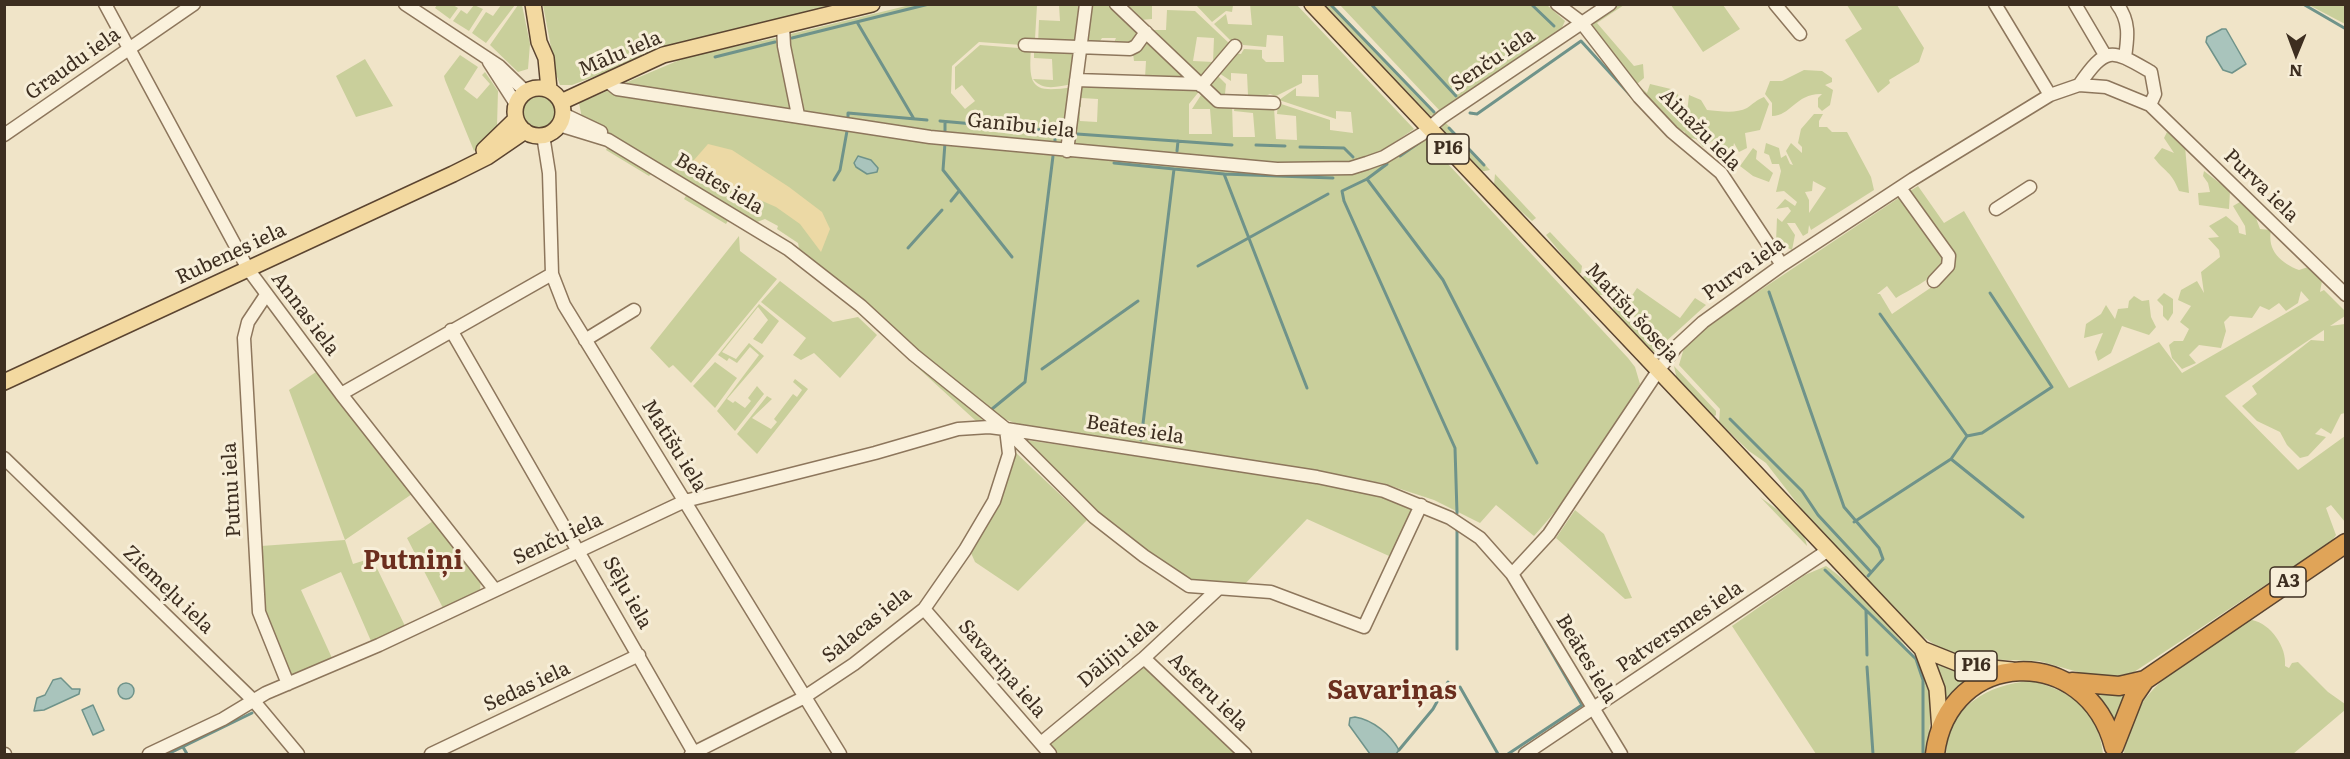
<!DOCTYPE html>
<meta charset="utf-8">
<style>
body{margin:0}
#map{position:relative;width:2350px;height:759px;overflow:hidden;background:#f0e4c8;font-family:Literata,serif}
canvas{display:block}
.frame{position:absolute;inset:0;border:6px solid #3d2e20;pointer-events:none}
.north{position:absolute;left:2266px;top:24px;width:60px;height:60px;-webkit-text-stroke:4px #f7eed8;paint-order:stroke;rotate:181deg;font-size:16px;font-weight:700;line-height:24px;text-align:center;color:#3d2e20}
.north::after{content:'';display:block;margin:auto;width:21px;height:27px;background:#3d2e20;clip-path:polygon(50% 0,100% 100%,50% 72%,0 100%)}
</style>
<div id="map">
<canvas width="2350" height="759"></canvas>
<div class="frame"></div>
<div class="north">N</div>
</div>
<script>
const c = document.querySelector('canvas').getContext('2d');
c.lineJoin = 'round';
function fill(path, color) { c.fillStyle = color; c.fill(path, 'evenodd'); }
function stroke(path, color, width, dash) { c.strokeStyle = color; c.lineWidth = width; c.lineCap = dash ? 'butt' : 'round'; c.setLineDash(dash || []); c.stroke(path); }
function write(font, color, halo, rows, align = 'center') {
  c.font = font + ' Literata,serif'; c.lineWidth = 6; c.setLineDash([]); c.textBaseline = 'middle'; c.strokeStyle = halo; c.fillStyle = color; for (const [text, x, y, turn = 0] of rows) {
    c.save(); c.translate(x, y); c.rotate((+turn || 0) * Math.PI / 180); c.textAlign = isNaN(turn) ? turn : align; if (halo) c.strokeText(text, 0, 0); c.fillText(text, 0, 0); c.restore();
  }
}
fill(new Path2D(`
 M1250,4L1297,5L1414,129L1386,148L1358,160L1334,164L1232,161L1073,145L1071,140L1075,109L1080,108V121L1097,122L1098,99L1081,98V107L1075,105L1080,81L1197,86L1201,89L1189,104V134H1212L1210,109H1192L1203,92L1218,104H1232L1233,137H1255L1253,113L1234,111L1235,104H1263L1274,108L1276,139L1297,140L1296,116L1277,114L1278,103L1330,120V130L1353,133L1351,112L1336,111V119L1279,100L1296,88V96L1319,97L1318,75H1302V83L1276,96L1270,94L1265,96L1263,100C1243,99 1216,105 1205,85L1215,73L1226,84L1225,94L1248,95L1247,74L1231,73V81L1216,71L1231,53L1241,54L1244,49L1262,50V58L1266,62H1284L1283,36L1267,35L1266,47L1243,45L1241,42H1232L1214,24L1226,14L1228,24L1252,25Z
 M437,5H453L458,8L450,19L435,8Z
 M474,5L483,9L469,31L453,21L461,10L467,14Z
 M501,5H515L486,43L472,33L486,12L493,16Z
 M518,5H522L530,44L528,69L518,72L490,45Z
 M543,5H844L668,49L572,85H560L556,74Z
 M910,5H1037L1035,39H1025L1022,45L979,42L952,66L951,93L965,109L975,101L962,85L955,90V67L980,45L1031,49C1028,89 1034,93 1073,87L1065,140L1060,144L965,136L806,112L801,108L789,44L791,34Z
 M1059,5H1080L1074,44H1038L1039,20L1060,21Z
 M1089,5H1112L1140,33L1132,45H1113L1116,38H1102L1098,44L1087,42Z
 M1125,5H1152V19L1141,20Z
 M1196,5H1233L1232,12L1226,11L1212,22Z
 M1321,5H1333L1438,115L1426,116Z
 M1340,5H1547L1565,21L1560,32L1441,112Z
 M1599,5H1624L1597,23L1634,66L1643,64L1644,78L1637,84L1647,93L1650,84L1675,90L1681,100L1680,109L1687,113L1689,95L1701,100L1707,110C1719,111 1736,114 1747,108C1753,104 1756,100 1764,97L1769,104L1760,130L1745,133L1747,148L1739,152L1734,143L1732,153L1720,151L1714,140L1703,147L1696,139L1685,137V132L1671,125L1587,33L1588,11Z
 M1671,5H1723L1740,29L1703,52Z
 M1847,5H1897L1924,48L1919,62L1889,80L1890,83L1878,93L1845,40L1862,29Z
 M2309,5H2345V24Z
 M1167,10L1195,11L1231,45L1202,81L1151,30H1166ZM1197,37L1214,38L1213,62L1193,61Z
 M1147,37L1189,78H1145L1146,61H1134L1133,53Z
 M776,38L790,110L618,86L689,56Z
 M1034,48L1074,50L1073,84C1058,86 1044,92 1033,79L1053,80L1052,59L1034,58Z
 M460,55L478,67L464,89L477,99L490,84L482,75L485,72L498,91L497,126L474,151L445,80L444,76Z
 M365,59L393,106L356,117L336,76Z
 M1804,70L1822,71L1832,78V82L1825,85L1833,90L1830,105L1822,111L1818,107V98L1822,94C1796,93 1791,116 1772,116V103L1765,94L1770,81H1782Z
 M607,91L668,103L863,128L1339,170L1422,136L1628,358L1635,367L1640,384C1607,437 1576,490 1534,536L1496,505L1480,523L1434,500L1382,483L1025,427L1002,418L971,396L799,248L798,243L777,229L778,226L765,219L757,222L582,118L579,103Z
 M520 112a19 19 0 1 1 38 0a19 19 0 1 1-38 0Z
 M1814,114H1823L1819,121V127H1827L1832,132H1847L1871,177L1874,190L1811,230L1809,225L1808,233L1803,236L1795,223H1787L1795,235L1792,250L1776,242L1777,218L1782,222L1791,211L1788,207L1776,209L1785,199L1795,206L1797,202L1784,191L1776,192L1781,171L1779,164H1772L1769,155L1764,153L1766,143L1779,148L1781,158L1786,155L1790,164L1793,165L1786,151L1791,143L1802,153V147L1798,143L1801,129ZM1813,181L1826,188L1809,213V200L1805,192L1812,191Z
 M1444,121L1490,170L1479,172L1441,130Z
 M2167,132L2185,146L2189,193L2179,191C2171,171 2166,173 2154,158L2162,148L2174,153L2164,138Z
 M608,146L652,173L649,176L606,150Z
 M1753,148L1757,151L1756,159L1773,173L1769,182L1753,176L1740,166Z
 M2204,171L2230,191L2229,209L2199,205L2198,193L2210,192L2208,183L2203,176Z
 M1495,174L1536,218L1532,221L1497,190L1494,185Z
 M1918,186L1944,223L1964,211L2069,388L2159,342L2182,373L2309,300L2301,291L2298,303L2286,311L2279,303L2269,310L2260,306L2252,318L2230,316L2224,322L2226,331L2221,348L2199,345L2189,355L2196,363L2182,369L2172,358L2169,345L2174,341H2183L2189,329L2180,322L2191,306L2178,300L2181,290L2197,281L2204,293L2201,272L2220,257L2219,250L2208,238L2219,237L2209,226L2226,216L2238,226L2239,233L2246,235L2245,226L2233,206L2240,202L2256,218L2260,229L2271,230C2267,251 2281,263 2299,270L2308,267L2322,281L2320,292L2324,290L2345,311V316L2330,326L2345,324V413L2341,414L2331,434L2321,428L2315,434L2326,437L2308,456L2300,458L2287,445L2280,432L2257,421L2242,406L2257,394L2252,386L2311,340L2324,341V330L2225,396L2298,470L2345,436V522L2331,505L2326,508L2336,535L2332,541L2134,672L2112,677H2096L2039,661L1976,659L1941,649L1919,634L1807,516L1766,463L1749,451L1719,422L1720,409L1679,365L1684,348L1708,325L1900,197L1943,253C1946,274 1912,288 1896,298L1887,286L1877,294H1880L1892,314L1948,276L1952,256L1947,246L1907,193Z
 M687,194L729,219L726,224L684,199Z
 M1550,232L1582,266L1581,273L1578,274L1546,235Z
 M739,236L740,251L777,279L691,383L673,365L669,368L650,348Z
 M1588,274L1591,276L1608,295H1597L1581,278Z
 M780,281L833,322L858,317L877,335L840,378L814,353L801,360L793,355L806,338L761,302Z
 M1637,288L1680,318L1695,298L1706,305L1662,345L1618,300L1623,296L1629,300Z
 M2164,293L2173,299V313L2168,321L2163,316V306L2157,300Z
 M2134,296L2142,301L2149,300L2151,317L2156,327L2149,335L2122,326L2111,353L2098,361L2095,352L2103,333L2084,338L2086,324L2101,314L2106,305L2115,319L2118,309L2128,308L2129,301Z
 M1616,302L1662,352L1649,351L1616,316L1613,308Z
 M759,304L779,321L762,344L753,339L768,320L758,307L722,352L736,359L749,343L764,356L727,399L733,403L735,401L745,408L751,401L748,398L757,386L764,394L735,431L717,411L759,355L750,347L737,363L729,358L727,361L718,355Z
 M858,313L868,317L985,422L976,421Z
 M715,362L737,378L715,408L693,386Z
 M1674,366L1716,411V415L1712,418L1677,380Z
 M319,370L412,494L345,540L353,564L372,558L405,626L371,641L341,572L301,590L332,658L291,676L261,598V546L345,540L289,390Z
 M795,379L808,389L757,454L737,434L767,396L772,399L752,418L771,429L777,422L774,419L793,394L797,397L802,390L793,382Z
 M1026,440L1315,482L1382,495L1417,507L1389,556L1307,519L1243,586C1227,584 1203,586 1188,579C1126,554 1078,496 1031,451Z
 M1013,450L1087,520L1018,591L975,562L971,553L997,500Z
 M1760,497C1775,508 1805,527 1807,546Z
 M1575,510L1604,534L1632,598L1625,599L1556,538Z
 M433,521L481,578L480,591L443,608L407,538Z
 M1826,566C1851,582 1922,657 1929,685C1934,707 1929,732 1926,754H1816L1732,626L1805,575Z
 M2252,620C2271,624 2287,647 2285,666L2289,668L2292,663L2298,662L2328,692L2345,704V710L2293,754H2124C2127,688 2196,657 2244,622Z
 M1144,658L1245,754H1050L1041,743Z
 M1933,660L1984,672L1945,703Z
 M2031,681C2072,691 2099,711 2103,754H1946C1948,706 1989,684 2031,681Z
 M2134,686L2115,723L2110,711L2093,689Z`), '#c9cf9b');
fill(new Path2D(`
 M708,144L732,150L789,187L822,212L830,229L821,252L800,224L776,207L687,168Z`), '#ecd9a5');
const water = new Path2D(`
 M2222,29H2226L2246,64L2232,73L2223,70L2206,42L2207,37Z
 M858,156L871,160L878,168L877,172L867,174L856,167L854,163Z
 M61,678L72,689H80L79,694L44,710L34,711L37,698L45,695L53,680Z
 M118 691a8 8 0 1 1 16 0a8 8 0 1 1-16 0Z
 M93,705L104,730L93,735L82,710Z
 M1355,717C1373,720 1390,734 1399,750L1396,754H1370L1349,725L1350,718Z`);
fill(water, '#a9c4bc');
stroke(water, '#6f938a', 1.5);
stroke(new Path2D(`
 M1330,4L1434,112
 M1371,4L1456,96
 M1531,4L1554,26
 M2303,4L2346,29
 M857,22L914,119
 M792,38L929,4
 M715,57L775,42
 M1470,113L1477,114L1581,41L1631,96
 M848,118V113L927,120
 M940,121L1064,132
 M1449,128L1484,165
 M945,132V122
 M1077,134L1232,145
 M1055,142V132
 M945,143L943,170L1012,257
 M1256,145L1285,146
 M1300,147L1344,148L1353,157
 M1177,151L1178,141
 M1400,156L1423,140
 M1114,163L1224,174L1333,178
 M1387,164L1367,179L1342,191L1344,201L1455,448L1457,513
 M1224,174L1307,388
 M1367,179L1443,280L1537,463
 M834,180L840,170L847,131
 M951,201L959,191
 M908,248L942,210
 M1198,266L1328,194
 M1769,292L1844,507L1879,548L1883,559L1868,576
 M1880,314L1967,436
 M1042,369L1138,301
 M992,409L1025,382L1053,156
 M1730,419L1802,491L1818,515L1871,572
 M1141,440L1174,169
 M1951,459L2023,517
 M1854,522L1951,459L1967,436L1982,433L2052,387L1990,293
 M1457,530V649
 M1825,570L1916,659L1923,680V754
 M1866,611L1867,655
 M1867,667L1873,754
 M1460,687L1498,754
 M183,747L187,754
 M1399,750L1433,709L1448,682
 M168,754L252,713
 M1508,754L1582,705L1530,615`), '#6f938a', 3);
const minor = new Path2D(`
 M105,4L248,269L341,394L495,590
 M405,4L499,66L526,92
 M1116,4L1218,101L1274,103
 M1557,4L1581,22L1639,97L1672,132L1721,173L1782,265
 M1775,4L1800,34
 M1995,4L2050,95
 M2075,4L2105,55
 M2117,4C2130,21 2128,37 2125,57
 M783,26L784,46L798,115
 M1025,45L1130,49L1136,46L1146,32
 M489,62L516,104
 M1076,80L1199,84
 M607,81L617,89L930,137L1277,169L1351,168L1367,163L1384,157L1422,134L1442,117L1610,4
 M2079,85C2107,45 2111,49 2151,72L2155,94L2150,105
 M1201,86L1235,46
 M563,114L601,132
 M559,125L608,140L788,249L861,306L914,355L1006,429L1317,477L1384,491L1450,518L1480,538L1512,574L1621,754
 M4,135L194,4
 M543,135L549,173L552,274L564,305L840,754
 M1067,151L1086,4
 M1900,188L1949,256L1948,266L1934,281
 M1996,209L2030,187
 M266,295L248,322L244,338L259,612L288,684
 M451,330L694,753
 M585,340L634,310
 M341,394L552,274
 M1006,429L1094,517L1144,556L1189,586L1271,592L1364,627L1421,505
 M4,458L253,700L298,754
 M1512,574L1549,534L1658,371L1676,347L1703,322L1782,265L1913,179L2050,95L2079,85L2106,87L2150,105L2346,295
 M924,609L1050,754
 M1144,658L1245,754
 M1041,743L1144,658L1218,589
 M4,754H5
 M149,754L223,719L266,693L379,645L685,501L875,453L958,429L989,427L1005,429
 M431,754L639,655
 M691,754L803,698L854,664L924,609L965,550L994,501L1009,454L1006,429
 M1525,754L1827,551`);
const major = new Path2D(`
 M533,4L539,42L546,58L549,89
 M1312,4L1922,649L1962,665L2012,670
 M515 112a24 24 0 1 1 48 0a24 24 0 1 1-48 0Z
 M561,102L663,55L872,4
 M484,150L516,119
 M4,382L453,174L487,157L525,131
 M1922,649L1937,689L1940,731`);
const highway = new Path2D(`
 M2072,682L2119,686L2145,680
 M2114,747L2134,696L2145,680L2346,543
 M1935,754C1948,648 2087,642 2114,747`);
stroke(minor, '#8d765c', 15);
stroke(major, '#5b4430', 18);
stroke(highway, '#5b4430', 21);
stroke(minor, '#faf1dc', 12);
stroke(major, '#f3d9a0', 15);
stroke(highway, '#e0a458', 18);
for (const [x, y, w] of [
 [1448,149,42],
 [2288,582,36],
 [1976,666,42]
]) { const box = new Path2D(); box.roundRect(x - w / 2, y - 15, w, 30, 4.5); c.fillStyle = '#f7eed8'; c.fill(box); stroke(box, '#3d2e20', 1.5); }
write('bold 18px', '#3d2e20', null, [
 ["P16",1448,149],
 ["A3",2288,582],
 ["P16",1976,666]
]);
write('20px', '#3d2e20', '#f7eed8', [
 ["Mālu iela",620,54,-23],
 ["Senču iela",1493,60,-34],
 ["Graudu iela",73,64,-35],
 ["Ganību iela",1021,126,6],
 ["Ainažu iela",1700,130,45],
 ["Beātes iela",719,184,31],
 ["Purva iela",2261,186,44],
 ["Rubenes iela",231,254,-25],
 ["Purva iela",1744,269,-35],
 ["Matīšu šoseja",1632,313,47],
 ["Annas iela",305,314,53],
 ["Beātes iela",1135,430,9],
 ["Matīšu iela",674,446,58],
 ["Putnu iela",232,490,-93],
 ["Senču iela",558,539,-25],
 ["Ziemeļu iela",168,590,44],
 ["Sēļu iela",627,593,61],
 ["Salacas iela",867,625,-39],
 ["Patversmes iela",1680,627,-34],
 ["Dāliju iela",1118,653,-40],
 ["Beātes iela",1586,659,59],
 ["Savariņa iela",1002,669,49],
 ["Sedas iela",527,687,-25],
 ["Asteru iela",1208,692,44]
]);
write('bold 26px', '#6b2e1e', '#f7eed8', [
 ["Putniņi",413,561],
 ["Savariņas",1392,691]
]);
</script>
